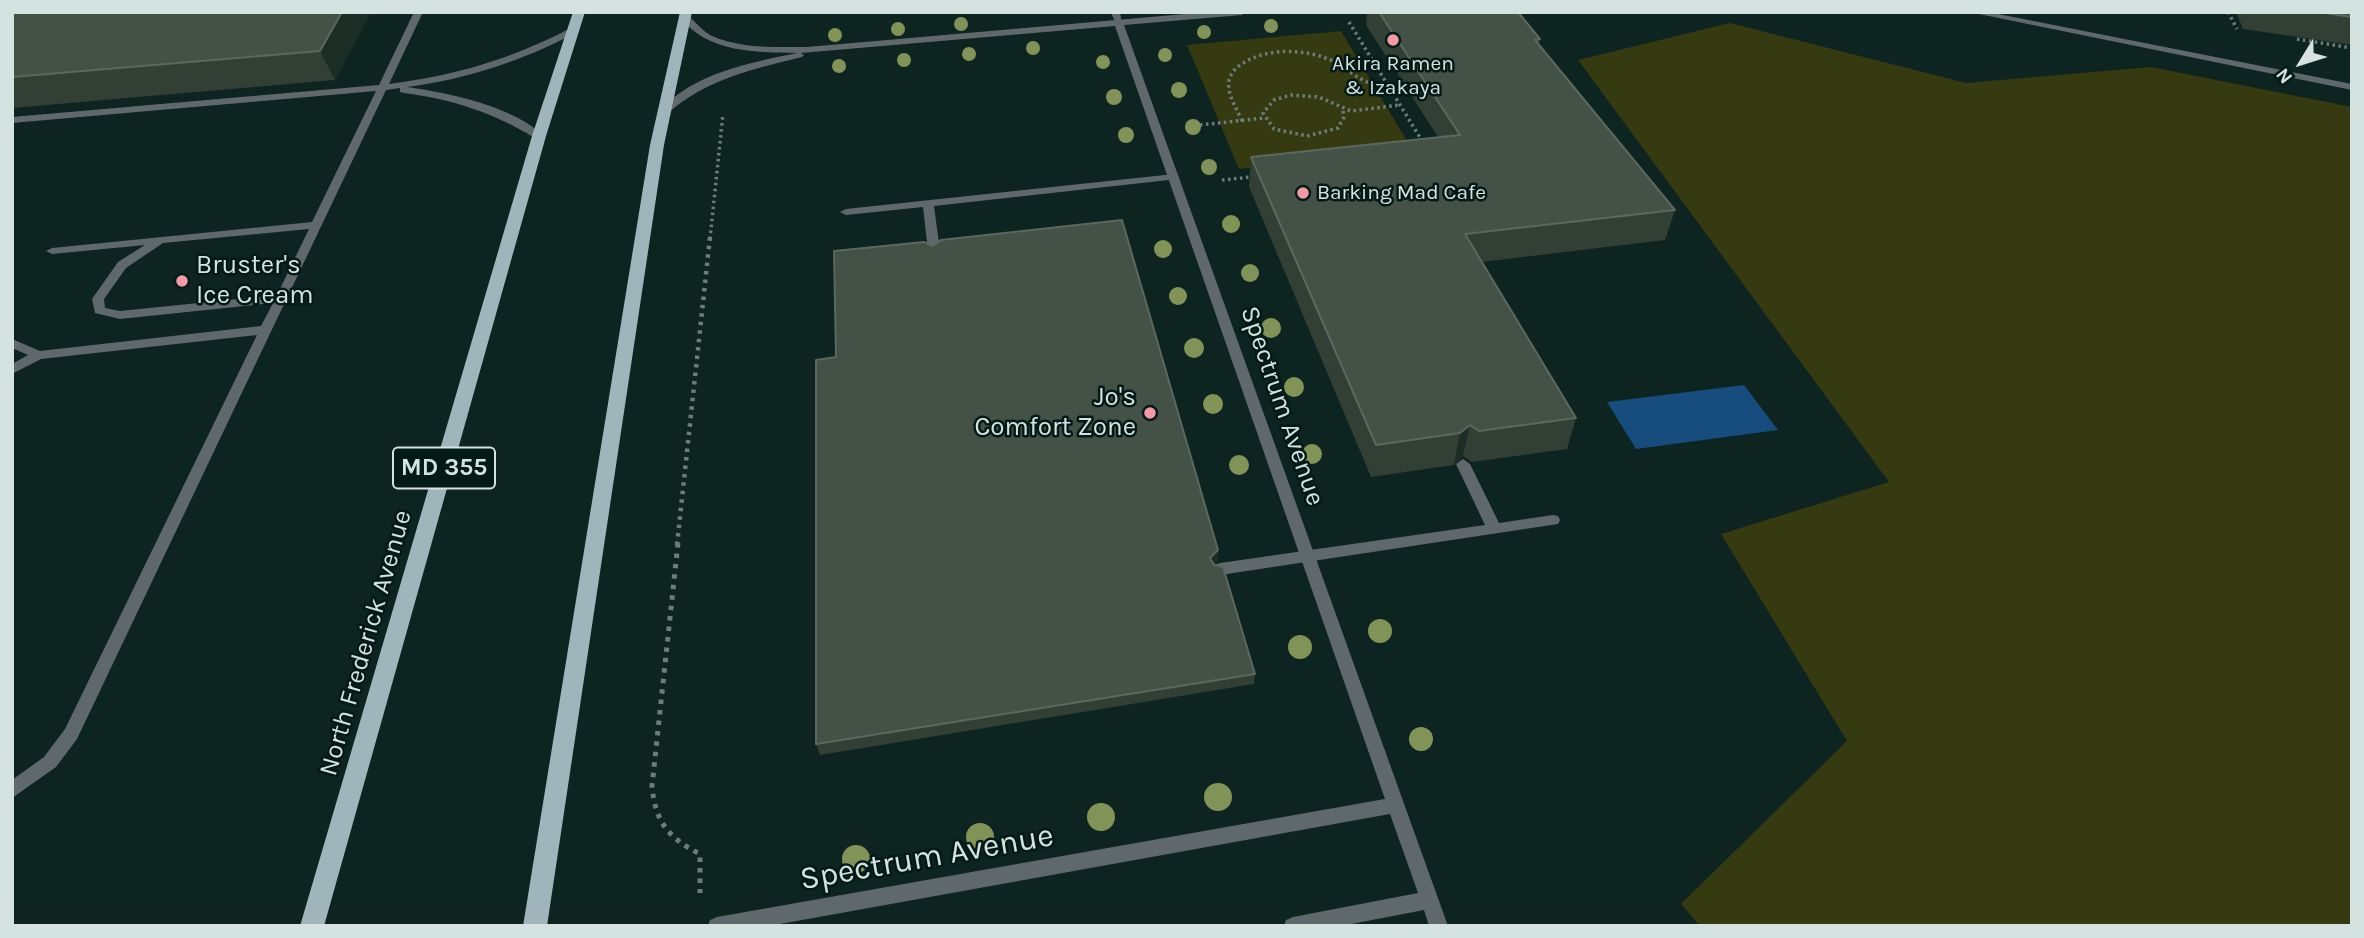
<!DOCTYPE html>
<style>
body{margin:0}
#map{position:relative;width:2364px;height:938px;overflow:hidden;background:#0d2420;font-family:Karla,sans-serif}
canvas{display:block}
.frame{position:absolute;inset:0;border:14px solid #d5e3e0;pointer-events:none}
.north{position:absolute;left:2266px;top:28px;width:70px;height:70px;-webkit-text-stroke:5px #041a17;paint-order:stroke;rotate:232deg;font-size:19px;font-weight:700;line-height:28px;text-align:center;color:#d5e3e0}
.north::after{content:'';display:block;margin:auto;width:24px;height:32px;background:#d5e3e0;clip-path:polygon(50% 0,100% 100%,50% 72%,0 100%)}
</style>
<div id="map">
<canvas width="2364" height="938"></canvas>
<div class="frame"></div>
<div class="north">N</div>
</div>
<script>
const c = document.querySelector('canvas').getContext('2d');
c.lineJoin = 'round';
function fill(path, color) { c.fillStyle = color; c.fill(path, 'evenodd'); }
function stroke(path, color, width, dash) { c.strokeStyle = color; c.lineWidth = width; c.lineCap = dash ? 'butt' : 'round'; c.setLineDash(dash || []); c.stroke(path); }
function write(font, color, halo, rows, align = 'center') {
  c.font = font + ' Karla,sans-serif'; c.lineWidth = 5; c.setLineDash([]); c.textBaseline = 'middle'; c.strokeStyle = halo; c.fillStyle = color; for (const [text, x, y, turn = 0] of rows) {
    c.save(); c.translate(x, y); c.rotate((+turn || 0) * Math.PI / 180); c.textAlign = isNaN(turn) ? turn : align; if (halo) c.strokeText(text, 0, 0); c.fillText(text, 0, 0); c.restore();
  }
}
fill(new Path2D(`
 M1730,23L1966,83L2151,67L2352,107V926H1700L1681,904L1847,741L1721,534L1889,482L1578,60Z
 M1341,31L1413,151L1239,169L1187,45Z`), '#363a11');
fill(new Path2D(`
 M1744,385L1778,430L1636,449L1607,402Z`), '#174c7e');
stroke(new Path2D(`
 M2228,12L2237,29
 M1349,22L1424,144
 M2297,39L2352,48
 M1343,111L1344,117L1338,128L1307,136L1274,129L1263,113L1274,100L1291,95L1319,97L1351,111L1400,105
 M1242,121C1231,97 1217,78 1245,62C1270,47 1309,49 1335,62C1354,73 1364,86 1388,86
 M1200,125L1264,118
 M1222,180L1252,177
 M710,239L723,114`), '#6c7e7b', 3.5, [2.5, 3.5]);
stroke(new Path2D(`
 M677,545L710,237`), '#6c7e7b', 4.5, [3.5, 5]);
stroke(new Path2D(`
 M678,543L652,786C655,821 668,838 700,854V893`), '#6c7e7b', 5, [4.5, 6]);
fill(new Path2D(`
 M414,12H423L389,84C457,75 508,60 569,29H575V33C522,61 467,79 407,87C450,93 512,106 544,136L539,139L535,138C494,113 452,99 404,93L400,92V88L386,90L77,739L56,767L12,798V780L44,757L65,729L257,335L41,359L12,374V364L28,355L12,348V339L40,351L261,326L273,303L120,319L95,313L92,299L118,262L145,245L52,254L46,251L52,248L312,222L376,91L12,123V117L379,85ZM309,229L277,295L120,311L105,308L104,299L126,268L163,243Z
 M1111,12H1120L1122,25H1116Z
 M1174,174L1179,177L1178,179L934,206L940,251L934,254L928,251L923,207L846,215L840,212L846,209Z
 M1463,459L1470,464L1499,523L1553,515L1558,516L1560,520L1558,524L1220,575L1215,573L1212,569L1215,565L1220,563L1485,525L1456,464Z`), '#5f696c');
fill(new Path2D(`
 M1208,12H1246L1242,15L1124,25L1448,926H1429L1424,910L1341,926H1284L1286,920L1293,917L1418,893L1390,814L769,926H708L710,920L717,917L1385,799L1115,26L801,53L804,55L802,57C753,69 707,79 668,113L659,111C694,73 749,63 797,53C756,52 707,53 680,17L685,14C694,19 700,29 710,35C739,49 776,47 807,47Z
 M1969,12H1988L2352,84V90Z`), '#5f696c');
fill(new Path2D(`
 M573,12H585L546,136L324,926H300L532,136Z
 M680,12H692L664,145L547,926H523L650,145Z`), '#9fb5bb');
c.fillStyle = '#829358';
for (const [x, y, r] of [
 [961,24,7],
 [1271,26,7],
 [898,29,7],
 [1204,32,7],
 [835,35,7],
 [1033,48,7],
 [969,54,7],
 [1165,55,7],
 [904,60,7],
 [1103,62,7],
 [839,66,7],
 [1179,90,8],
 [1114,97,8],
 [1193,127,8],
 [1126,135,8],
 [1209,167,8],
 [1231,224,9],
 [1163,249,9],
 [1250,273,9],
 [1178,296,9],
 [1271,328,10],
 [1194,348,10],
 [1294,387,10],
 [1213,404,10],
 [1312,454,10],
 [1239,465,10],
 [1380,631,12],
 [1300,647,12],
 [1421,739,12],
 [1218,797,14],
 [1101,817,14],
 [980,837,14],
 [856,859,14]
]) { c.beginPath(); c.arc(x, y, r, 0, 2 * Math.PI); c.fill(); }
fill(new Path2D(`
 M12,12H371L335,80L12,108Z
 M1367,12H1518L1540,39L1539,44L1675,210L1665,240L1482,262L1576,418L1567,449L1472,462L1463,456L1454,465L1371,477L1249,187L1251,157L1438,137L1366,25Z
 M2236,12H2352V45L2243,29Z
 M1218,561L1214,565L1255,674L1254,684L820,755L816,744Z`), '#313f34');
fill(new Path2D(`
 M342,12H371L335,80L320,51Z
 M1470,425L1463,456L1454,465L1460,433Z
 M1218,550V561L1209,569L1210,558Z`), '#1b2d24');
const building = new Path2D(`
 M12,12H342L320,51L12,77Z
 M1379,12H1518L1540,39L1535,40L1675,210L1465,234L1576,418L1479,431L1470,425L1460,433L1376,445L1251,157L1460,135Z
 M2318,12H2352V17Z
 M1122,220L1218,550L1210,558L1214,565L1223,567L1255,674L816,744V360L836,357L834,251L924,242L933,246L941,240Z`);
fill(building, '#435146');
stroke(building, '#5a685e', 2);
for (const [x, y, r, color] of [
 [1393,40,7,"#f49aa4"],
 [1303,193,7,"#f49aa4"],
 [182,281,7,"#f49aa4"],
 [1150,413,7,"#f49aa4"]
]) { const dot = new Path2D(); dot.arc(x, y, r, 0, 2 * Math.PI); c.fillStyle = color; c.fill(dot); stroke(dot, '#041a17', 2.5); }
write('21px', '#d5e3e0', '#041a17', [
 ["Akira Ramen",1393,64],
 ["& Izakaya",1393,88],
 ["Barking Mad Cafe",1317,193,"left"]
]);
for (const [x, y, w] of [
 [444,468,102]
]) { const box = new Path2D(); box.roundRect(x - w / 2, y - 20.5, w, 41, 5); c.fillStyle = '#041a17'; c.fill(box); stroke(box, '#d5e3e0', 2); }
write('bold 24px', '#d5e3e0', null, [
 ["MD 355",444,468]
]);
write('26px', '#d5e3e0', '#041a17', [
 ["Bruster's",196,266],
 ["Ice Cream",196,296],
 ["Jo's",1136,398,"right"],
 ["Comfort Zone",1136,428,"right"]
], 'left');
write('26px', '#d5e3e0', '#041a17', [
 ["Spectrum Avenue",1282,406,71],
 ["North Frederick Avenue",366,643,-74]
]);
write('32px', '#d5e3e0', '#041a17', [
 ["Spectrum Avenue",927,858,-10]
]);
</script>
